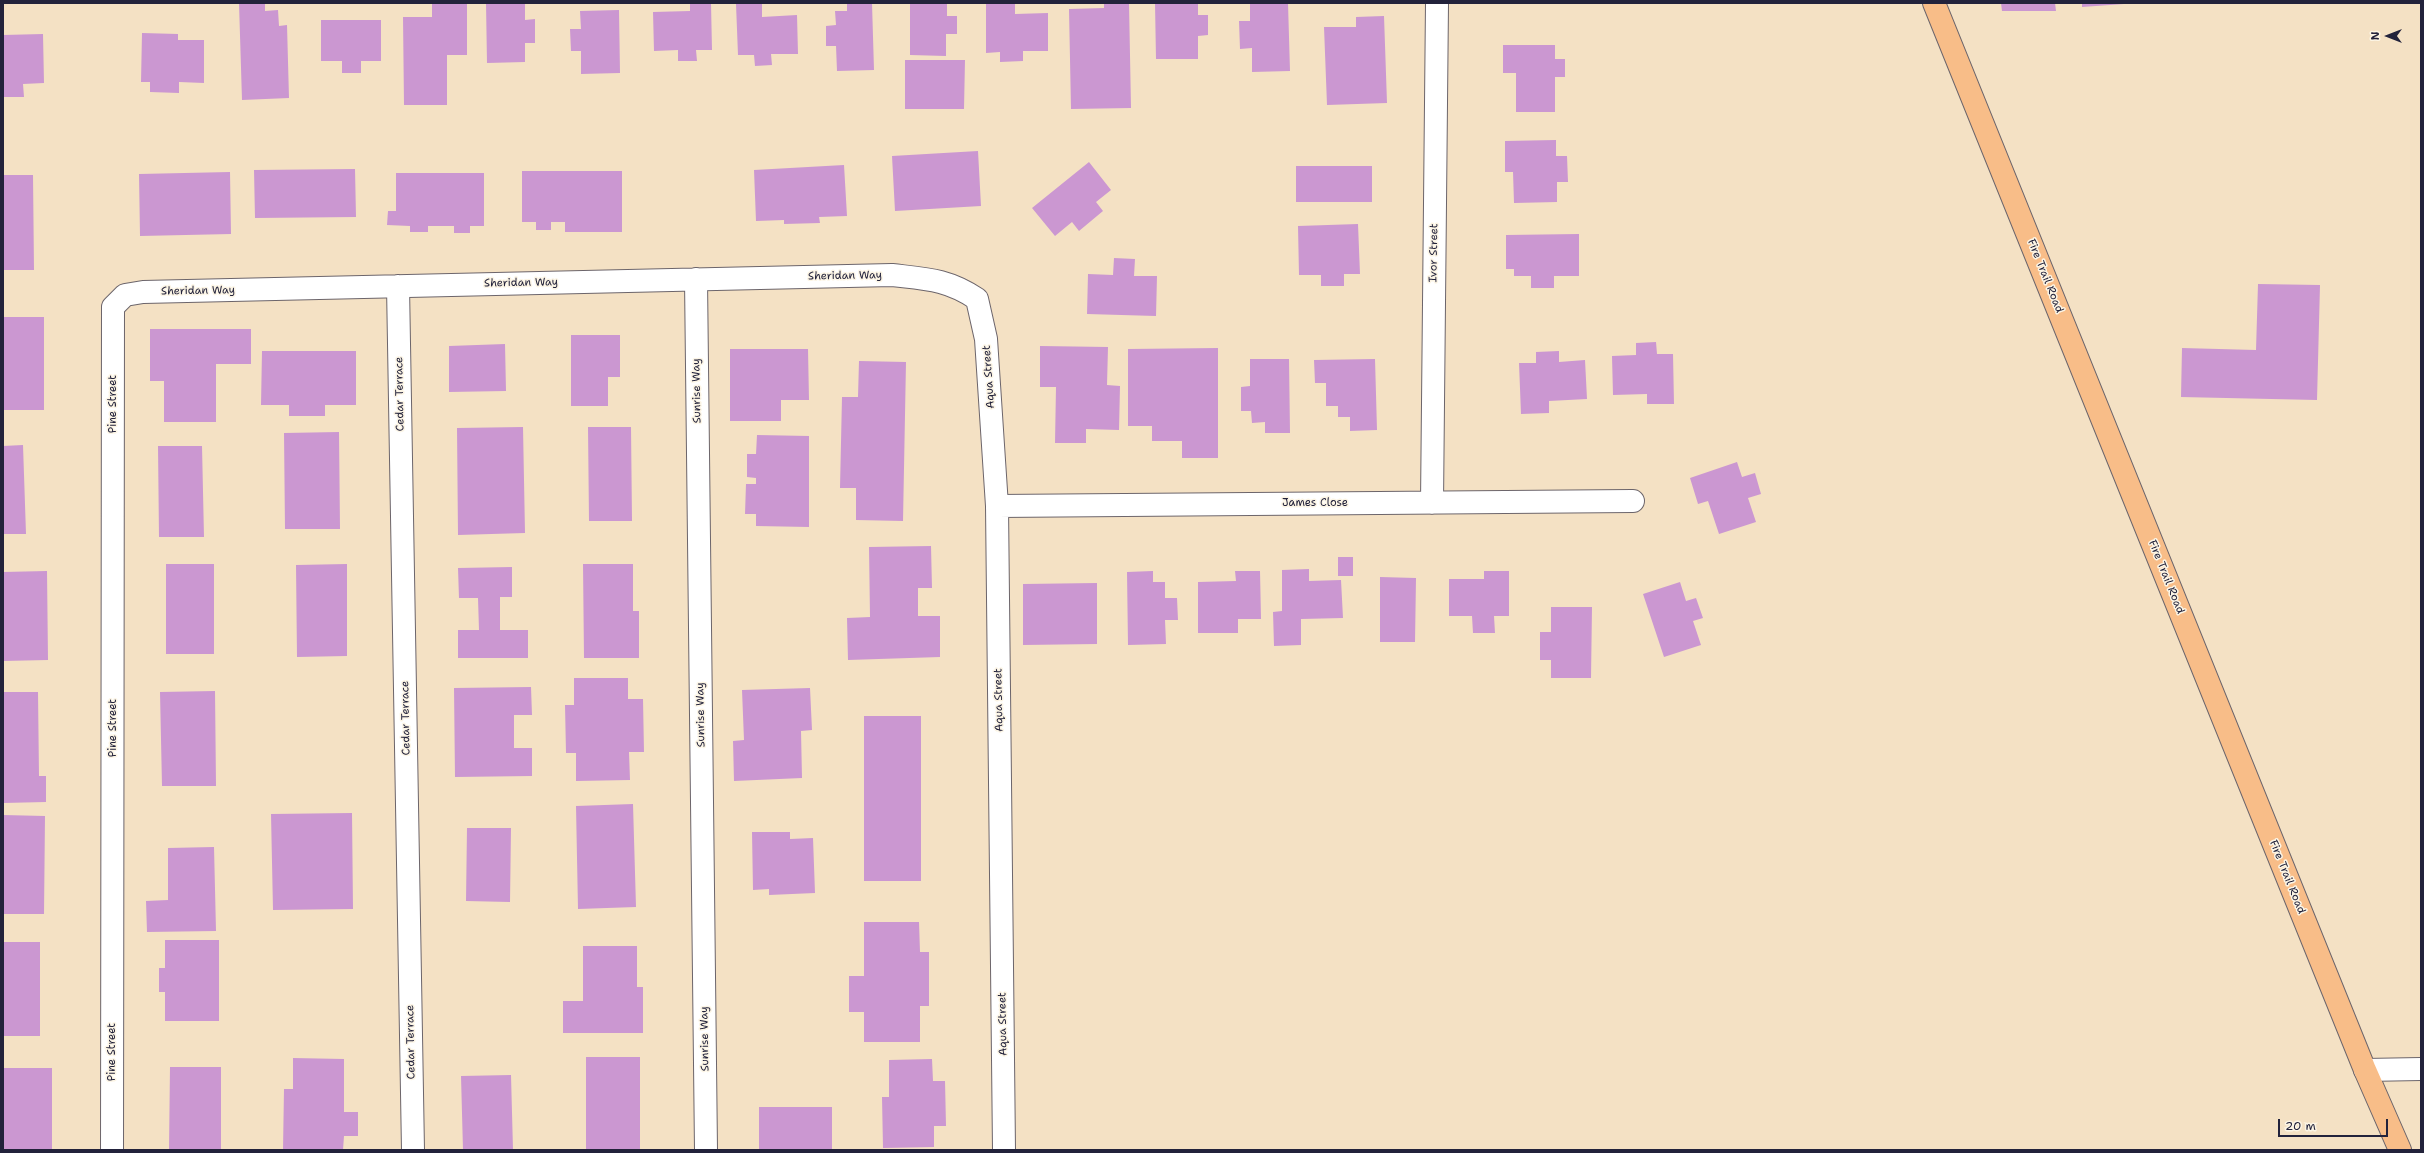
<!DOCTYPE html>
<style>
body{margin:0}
#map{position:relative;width:2424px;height:1153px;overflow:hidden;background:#f4e1c4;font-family:"Shantell Sans",sans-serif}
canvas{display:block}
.frame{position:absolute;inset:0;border:4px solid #22223b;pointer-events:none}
.north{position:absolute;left:2368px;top:16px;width:40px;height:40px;-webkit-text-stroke:3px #fcf5e5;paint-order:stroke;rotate:270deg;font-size:11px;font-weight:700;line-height:16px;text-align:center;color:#22223b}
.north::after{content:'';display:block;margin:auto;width:14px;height:18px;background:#22223b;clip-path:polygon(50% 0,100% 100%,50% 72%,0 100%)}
.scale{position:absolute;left:2278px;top:1119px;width:110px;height:18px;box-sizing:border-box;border:2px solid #22223b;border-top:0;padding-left:5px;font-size:12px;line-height:14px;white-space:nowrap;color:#22223b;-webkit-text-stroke:3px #fcf5e5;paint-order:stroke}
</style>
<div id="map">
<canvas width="2424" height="1153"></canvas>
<div class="frame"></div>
<div class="north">N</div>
<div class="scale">20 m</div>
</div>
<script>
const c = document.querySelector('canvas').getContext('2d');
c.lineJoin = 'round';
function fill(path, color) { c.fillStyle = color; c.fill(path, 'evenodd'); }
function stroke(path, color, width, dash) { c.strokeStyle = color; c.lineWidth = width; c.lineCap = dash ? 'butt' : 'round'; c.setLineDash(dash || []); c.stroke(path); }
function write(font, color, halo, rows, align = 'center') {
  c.font = font + ' "Shantell Sans",sans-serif'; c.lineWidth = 3; c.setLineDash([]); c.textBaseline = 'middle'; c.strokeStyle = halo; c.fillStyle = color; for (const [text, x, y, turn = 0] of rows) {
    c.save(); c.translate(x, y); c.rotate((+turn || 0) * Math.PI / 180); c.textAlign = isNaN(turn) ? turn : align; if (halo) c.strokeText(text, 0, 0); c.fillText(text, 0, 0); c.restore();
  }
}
fill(new Path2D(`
 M239,3H265V11L278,10L279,26L287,25L289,98L242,100Z
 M486,3H525V20L535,19V43H525V62L487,63Z
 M690,3H711L712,50H696L697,61H678V50L654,51L653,12L690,11Z
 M762,3V17L797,15L798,54H771L772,65L755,66L754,55H738L736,4Z
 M847,3H872L874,70L837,71L836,46H826V26L836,25L835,11H847Z
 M910,3H947V16H957V34H946V56L910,55Z
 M1015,3V14L1048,13V51H1023V61L1000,62V52L986,53V4Z
 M1104,3H1129L1131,108L1071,109L1069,9L1104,8Z
 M1155,3H1198V15H1208V35L1198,36V59H1156Z
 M1250,3H1288L1290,71L1252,72V48L1240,49L1239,21H1250Z
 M2001,3H2055L2056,11H2002Z
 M2082,3H2124V4L2082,7Z
 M432,4H467V55H447V105H404L403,17H432Z
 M619,10L620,73L581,74V51H571L570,29H581L580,11Z
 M1384,16L1387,103L1327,105L1324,27H1356V17Z
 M321,20H381V61H361V73H342V61H321Z
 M142,33L178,34V40H204V83L179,82V93L150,92V82H141Z
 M43,34L44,83L23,84L24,97H3V35Z
 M1503,45H1555V59H1565V77H1555V112H1516V73H1503Z
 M905,60H965L964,109H905Z
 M1556,140V156H1567L1568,182H1557V202L1514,203L1513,172H1505V141Z
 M978,151L981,206L895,211L892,156Z
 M1089,162L1111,190L1096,202L1103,211L1079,231L1072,222L1055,236L1032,208Z
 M844,165L847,216L819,217L820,223L784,224V220L756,221L754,170Z
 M1296,166H1372V202H1296Z
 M355,169L356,217L255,218L254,170Z
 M522,171H622V232H565V222H551V230H536V222H522Z
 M230,172L231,234L140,236L139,174Z
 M396,173H484V226H470V233H454V226H428V232H410V226L387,225L388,211H396Z
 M3,175H33L34,270H3Z
 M1358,224L1360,274H1344V286H1321V275H1299L1298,226Z
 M1579,234V276H1554V288H1531V276H1514V269H1506V235Z
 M1114,258L1135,259L1134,276H1157L1156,316L1087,314L1088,274L1113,275Z
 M2258,284L2320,285L2317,400L2181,397L2182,348L2256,350Z
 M3,317H44V410H3Z
 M150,329H251V364H216V422H164V381H150Z
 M571,335H620V377H608V406H571Z
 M1656,342L1657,354H1673L1674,404H1647V394L1613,395L1612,356L1636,355V343Z
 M505,344L506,391L449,392V346Z
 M1040,346L1108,347L1107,385L1120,386L1119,430L1086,429V443H1055L1056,387H1040Z
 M1218,348V458H1182V441H1152V426H1128V349Z
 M730,349H808L809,400H781V421H730Z
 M262,351H356V405H325V416H289V405H261Z
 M1559,351V362L1585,360L1587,399L1549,401V413L1521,414L1519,363H1536V352Z
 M1250,359H1289L1290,433H1265V422L1252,423L1251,411H1241V387L1250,386Z
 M1375,359L1377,430L1350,431V417H1338V406H1326V383H1315L1314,360Z
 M859,361L906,362L903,521L856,520V488H840L842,397H858Z
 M523,427L525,533L458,535L457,428Z
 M588,427H631L632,521H589Z
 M339,432L340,529H285L284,433Z
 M757,435L809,436V527L756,526V514H745L746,484H756V478L747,477V454H756Z
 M23,445L26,534H3V446Z
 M158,446H202L204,537H159Z
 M1737,462L1742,477L1755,473L1761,494L1748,498L1756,522L1719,534L1708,501L1698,504L1690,478Z
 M931,546L932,588H918V616H940V657L848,660L847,618L870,617L869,547Z
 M1338,557H1353V576H1338Z
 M166,564H214V654H166Z
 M347,564V656L297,657L296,565Z
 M583,564H633V611H639V658H584Z
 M512,567V597H500V630H528V658H458V630H479L478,598H459L458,568Z
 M1309,569V581L1341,580L1343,618L1301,619V645L1274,646L1273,612L1282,611V570Z
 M47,571L48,660L3,661V572Z
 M1153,571V582H1165V598H1177L1178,620H1165L1166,644L1128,645L1127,572Z
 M1235,571H1260L1261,619H1238V633H1198V582L1236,581Z
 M1484,571H1509V616H1494L1495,633H1473L1472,616H1449V579H1484Z
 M1380,577L1416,578L1415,642H1380Z
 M1680,582L1686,601L1696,598L1703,618L1693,621L1701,645L1664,657L1643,594Z
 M1097,583V644L1023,645V584Z
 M1551,607H1592L1591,678H1551V660H1540V632H1551Z
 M574,678H628V699H643L644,752H629L630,780L576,781V753H566L565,705H574Z
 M531,687L532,715H514V748H532V776L455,777L454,688Z
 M810,688L812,730L801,731L802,778L734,781L733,741L744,740L742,690Z
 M215,691L216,786H162L160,692Z
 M3,692H38L39,776H46V802L3,803Z
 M864,716H921V881H864Z
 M633,804L636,907L578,909L576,806Z
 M352,813L353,909L273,910L271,814Z
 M3,815L45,816L44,914H3Z
 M467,828H511L510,902L466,901Z
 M752,832H790V839L813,838L815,893L769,895V889L753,890Z
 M214,847L216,931L147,932L146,901L168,900V848Z
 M864,922H919L920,952H929V1006H920V1042H864V1012H849V976H864Z
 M165,940H219V1021H165V992H159V968H165Z
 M3,942H40V1036H3Z
 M583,946H637V987H643V1033H563V1001H583Z
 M586,1057H640V1150H586Z
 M293,1058L344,1059V1112H358V1136H344L343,1150H283L284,1089H293Z
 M932,1059L933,1081H945L946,1126H934V1147L883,1148L882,1097H889V1060Z
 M170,1067H221V1150H169Z
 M3,1068H52V1150H3Z
 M511,1075L513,1150H463L461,1076Z
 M759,1107H832V1150H759Z`), '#cb97d1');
const minor = new Path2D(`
 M696,279L706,1150
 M398,286L413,1150
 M1432,503L1437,3
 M997,506L1633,501
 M2365,1070L2421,1069
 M112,1150L113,307L125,295L143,292L892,275C926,279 947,279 977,299L986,339L997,506L1004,1150`);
const major = new Path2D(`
 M1934,3L2365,1070L2400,1150`);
stroke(minor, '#6c656b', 24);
stroke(major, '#6c656b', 24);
stroke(minor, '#fff', 22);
stroke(major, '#f8bd88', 22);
write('11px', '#22223b', '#fcf5e5', [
 ["Ivor Street",1434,253,-89],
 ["Sheridan Way",845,276,-1],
 ["Fire Trail Road",2045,276,68],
 ["Sheridan Way",521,283,-1],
 ["Sheridan Way",198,291,-1],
 ["Aqua Street",989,377,-94],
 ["Sunrise Way",697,391,-91],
 ["Cedar Terrace",400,394,-91],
 ["Pine Street",113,404,-90],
 ["James Close",1315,503],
 ["Fire Trail Road",2166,577,68],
 ["Aqua Street",999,700,-91],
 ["Sunrise Way",701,715,-91],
 ["Cedar Terrace",406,718,-91],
 ["Pine Street",113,728,-90],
 ["Fire Trail Road",2287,877,68],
 ["Aqua Street",1003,1024,-91],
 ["Sunrise Way",705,1039,-91],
 ["Cedar Terrace",411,1042,-91],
 ["Pine Street",112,1052,-90]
]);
</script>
